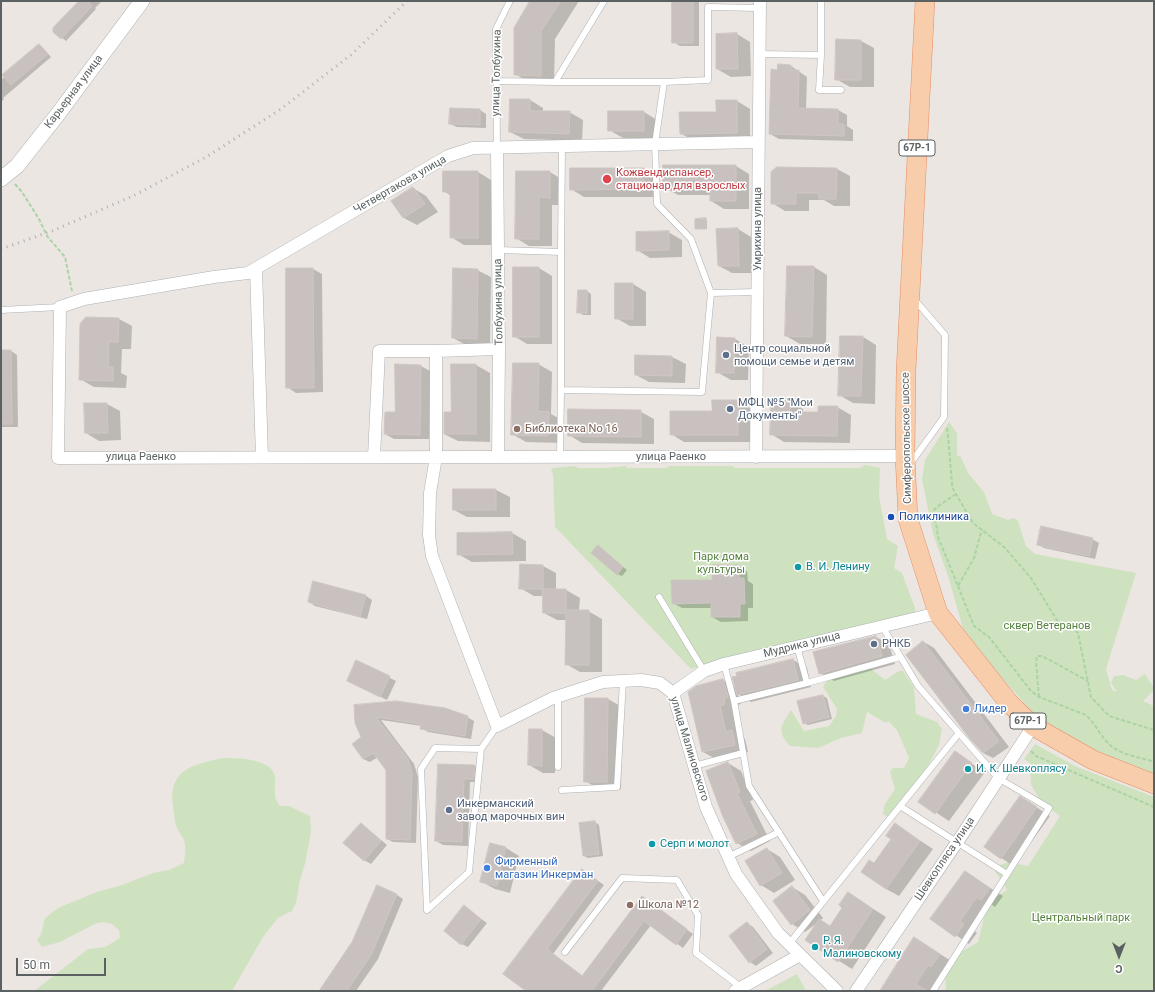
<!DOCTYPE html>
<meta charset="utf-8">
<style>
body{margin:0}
#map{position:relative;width:1155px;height:992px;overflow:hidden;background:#ece6e2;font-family:Roboto,sans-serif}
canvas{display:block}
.frame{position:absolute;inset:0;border:2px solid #5b6162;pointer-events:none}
.north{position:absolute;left:1099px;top:936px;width:40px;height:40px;-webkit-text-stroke:3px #fff;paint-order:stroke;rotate:180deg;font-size:11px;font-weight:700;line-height:16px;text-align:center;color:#5b6162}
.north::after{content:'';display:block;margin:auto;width:14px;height:18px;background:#5b6162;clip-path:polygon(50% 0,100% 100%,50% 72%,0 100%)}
.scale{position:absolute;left:16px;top:958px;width:90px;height:18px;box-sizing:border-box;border:2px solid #5b6162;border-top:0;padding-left:5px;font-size:12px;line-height:14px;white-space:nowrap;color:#5b6162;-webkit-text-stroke:3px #fff;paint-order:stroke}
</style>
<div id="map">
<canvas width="1155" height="992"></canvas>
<div class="frame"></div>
<div class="north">С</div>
<div class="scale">50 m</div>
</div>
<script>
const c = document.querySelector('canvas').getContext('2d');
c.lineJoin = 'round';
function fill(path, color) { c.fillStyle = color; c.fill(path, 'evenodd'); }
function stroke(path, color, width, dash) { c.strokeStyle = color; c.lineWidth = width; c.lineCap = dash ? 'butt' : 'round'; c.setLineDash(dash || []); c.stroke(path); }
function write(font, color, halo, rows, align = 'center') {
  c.font = font + ' Roboto,sans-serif'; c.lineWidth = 3; c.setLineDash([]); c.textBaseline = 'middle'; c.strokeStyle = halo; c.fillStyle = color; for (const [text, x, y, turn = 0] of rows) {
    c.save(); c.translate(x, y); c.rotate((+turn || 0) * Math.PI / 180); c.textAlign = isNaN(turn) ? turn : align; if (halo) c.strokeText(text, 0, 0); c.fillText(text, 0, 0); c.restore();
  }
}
fill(new Path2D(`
 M949,422L957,433V457L960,455L968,473L984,492L992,514L1008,520L1014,518L1018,521L1026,546L1035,554L1136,573L1106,669L1112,690L1117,692L1111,683L1114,676L1123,675L1136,680L1145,674L1154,688V690L1143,701L1154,706V778L1088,749L1043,724L993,668L963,629L949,579L933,534L922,479L925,460Z
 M865,465L880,468L879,496L887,539L898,546L894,568L902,573L915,608V616L750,653L691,669L555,527L553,474L551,470L553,468L575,466L578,468H605L626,466L627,468H666L669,466H733L734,468H860Z
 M870,668L885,680L899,671H903L914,687L916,714L937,722L942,729L939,745L912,795L893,820L883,814L885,804L895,789L890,772L893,768H904L909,758L897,730L888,721L886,723L867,712L862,733L841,738L818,748L790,746C776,730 781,727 791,710L804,731L829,726L836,716L837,709L823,687L826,681Z
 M1035,744L1075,766L1154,797V991H946L945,973L961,952L978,942L988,902L1007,890L993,868L1008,862L1028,866L1060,816L1042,803L1031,785L1030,770L1038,769L1024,759Z
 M223,758C236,758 273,758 275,777C276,788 272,797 280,806H289L310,816L311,832L305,864L300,880L296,903L292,911L278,918L263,937L232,991H34L88,949L105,947L120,938L119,930L112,924L104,922L97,923L60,942L42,947L37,940L41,934L45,918L58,908L97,892L122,885L153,873L169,870L184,863C185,854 187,844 182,836C180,833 178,831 177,828C174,821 174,814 173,807C168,769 192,765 223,758Z
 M797,974L806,991H765Z`), '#cee2c0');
fill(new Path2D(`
 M80,1H102L95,8L96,9L66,41L54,32Z
 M531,1H579L555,39L554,83L529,82L515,74Z
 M673,1H699V46H680L673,42Z
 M737,34L750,42L751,76L731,77L717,69Z
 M861,41L874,48V87H850L836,79Z
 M39,45L43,48L51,57L3,98L4,99L1,102V80Z
 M791,66L807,77L806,109L838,110L847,115V126L853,130V141L779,139L770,134L778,71Z
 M530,100L543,108V112H569L583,120L582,141L524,139L510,132Z
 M737,101L750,109V140L694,141L680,133Z
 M480,110L486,114V128L457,127L450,124Z
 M644,112L657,120V138H623L609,130Z
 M736,166L749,174V209H724L711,201V195H678L664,187Z
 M643,169L657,177V197H584L571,189Z
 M837,169L850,176V206H834L824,200H809V211H785L772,203Z
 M478,172L491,180V245H464L451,237V196L444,191Z
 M550,172L563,180V205H552V246H529L516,238Z
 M413,188L426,196L438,212L417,225L404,218L393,201Z
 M705,219L707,220V229H696Z
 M738,229L751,237L752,273H732L719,266Z
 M668,232L682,240V257L650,258L637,250Z
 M814,267L827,275L826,344H800L786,336Z
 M539,268L552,276V344H527L514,336Z
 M313,269L322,274L323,392L296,393L287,387Z
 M477,270L491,277L490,346L466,345L453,338Z
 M633,284L646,292V326H630L616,318Z
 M579,291H587L591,294V315H583L578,312Z
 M119,319L132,326L131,349H122L121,373L127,376L126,388L94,387L80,379Z
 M863,337L876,345L875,404L853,403L839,395Z
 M718,338L735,339L749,347L748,380H731L717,372Z
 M1,351H11L17,355L18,427H1Z
 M636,356L672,357L686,364L685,383L649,382L636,375Z
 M538,364L552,372L551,414L562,420V443L526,442L512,434Z
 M452,365H476L490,373V442L458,441L444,434L452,413Z
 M421,366L430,371L429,439H394L385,434Z
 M738,401L751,409V442H684L671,434L713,412Z
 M790,401L803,409V413H819L837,407L851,415L850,443L784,442L771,434Z
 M107,404L120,411L121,440L99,441L86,433Z
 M569,410L641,412L654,419V444L582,443L569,435Z
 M454,490H496L510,497V517H467L454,510Z
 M512,533L526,541V561L472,562L458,554V534Z
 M1092,539L1099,543L1095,559L1044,548L1038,544Z
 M602,549L627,570L622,576L617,574Z
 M543,566L556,573V590H566L580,598L579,611H588L602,619V672H580L566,664V620H557L544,613V596H534L520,588Z
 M738,566L747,571L748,581L753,584V608H748V621L721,622L712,617V608H682L673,603Z
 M314,582L366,596L372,600L367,619L315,606L309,602Z
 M876,637L889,644L895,664L834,681L820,673Z
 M924,642L934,648L1009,747L993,758L983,753Z
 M793,660L807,668L811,687L751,702L738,694L741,704L737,705L738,712L733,713L738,735L745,739L748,752L716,759L703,752L723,680L736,688L738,674Z
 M357,661L396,681L387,700L354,684Z
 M823,696L827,698L832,719L808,725L804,723Z
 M586,699H608L622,707L621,789H599L585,781Z
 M355,706L467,717L474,721L471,739L428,732L421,728L422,726L381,720L414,764L418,777L416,843L393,842L387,839V770L378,757L370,762L363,759L362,738Z
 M530,730H542L556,738L555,773H543L529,765Z
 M955,753L985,772L949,821L920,802Z
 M728,763L741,771L753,800L750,801L770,841L751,851L737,843Z
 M439,765L474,766L481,770L480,782H470L468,846L443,845L436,841Z
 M1033,805L1050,816L1014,866L1001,858Z
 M595,822L599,825L603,856L588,858L584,856L580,824Z
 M361,824L367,828L387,845L371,864L364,860Z
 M895,824L933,849L899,896L886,889L874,864L892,839Z
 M491,844L506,848L519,856L510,893L495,889L482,882Z
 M767,849L780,857L795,880L774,893L761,885Z
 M582,870L604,885L553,954L583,976L642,897L693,934L683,948L651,925L601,991H528Z
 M965,872L1003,896L995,907L991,904L972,929L977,933L969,944L932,919Z
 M792,887L805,895L823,918L820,921L830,927L844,907L848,893L886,917L852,969L839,961L817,923L805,932L792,924Z
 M397,895L403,899L378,959L356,991H321Z
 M464,907L487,923L468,947L462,944Z
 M747,923L753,927L773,953L756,966L750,962Z
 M927,946L953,962L945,974L941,972L930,991H881Z`), '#0003');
const building = new Path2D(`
 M79,1H87L92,6L61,39L53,32V28Z
 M530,1H561L541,31V76L514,75V28Z
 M672,1H693V43H672Z
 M737,33L738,69H716V34Z
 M836,39L861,40V80H835Z
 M39,44L48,54L11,85L2,75Z
 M778,64L791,65V70H799L798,108L838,109V124H844V136L769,134L771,69L777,70Z
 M510,99H530V111H570L569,134L509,132Z
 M716,100H737V133L680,134L679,112H716Z
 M450,108L480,109V125L449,124Z
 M608,111H644V131H608Z
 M663,165H736V201H710V187L663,188Z
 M777,167L837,168L836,199H819V193H796V204H771V172Z
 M570,168H644V189L570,190Z
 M443,171H478V238H450V192H443Z
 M516,171H550V198L539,197V239H515Z
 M413,187L425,204L403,218L391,201Z
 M706,218V229H695V219Z
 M738,228L739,266H718L716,229Z
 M669,231V250L636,251V232Z
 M787,266H814L812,337L785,336Z
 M513,267H539V337H513Z
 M286,268H313L314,388H286Z
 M453,268L478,269L477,339L452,338Z
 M615,283H633V319H615Z
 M578,290H587V313H577Z
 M86,317L119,318L118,342H109L108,367H113V381L79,380L80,324Z
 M840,336H863L861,396H838Z
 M717,337L735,338L734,373H716Z
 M1,350H11L12,424H1Z
 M635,355L672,356V376L635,375Z
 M513,363H539L538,411L549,412L548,436L511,435Z
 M395,364L421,365L420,435L384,434L385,412H395Z
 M451,364H476V434H444V412H451Z
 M712,400H738V435H670V411H712Z
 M771,400H790V412H818V406H838L837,436L770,435Z
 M84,403H107L108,433H85Z
 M568,409L641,410V437L568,436Z
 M453,489H496V510H453Z
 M1041,526L1093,538L1089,556L1037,545Z
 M512,532L513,554L457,555V533Z
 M598,545L623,567L617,575L591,553Z
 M520,564L543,565V589H519Z
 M712,565H739V578H744L745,604H740V617H711V603L672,604L671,580H712Z
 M313,581L366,595L360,617L308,602Z
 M543,589H566V610H589V665H565L566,613H543Z
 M876,636L882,656L819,674L813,652Z
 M923,641L999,741L983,753L970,739L906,655Z
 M793,659L798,680L737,695L732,677L737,676L736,673Z
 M356,660L390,676L380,697L347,681Z
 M723,679L728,697L724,698L725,704L720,706L726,732L732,730L735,745L702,752L688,692L696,686Z
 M823,695L829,717L803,724L797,701Z
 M585,698H608L607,782H584Z
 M396,701L445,708L468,716L465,736L420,729L421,724L376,717L408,759L412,773L410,840L386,839V770L373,753L363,759L352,744L361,737L355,723L354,705Z
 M529,729H542V766L528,765Z
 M955,751L972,763L935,814L918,802Z
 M728,762L740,792L737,793L757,834L736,844L723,817L706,771Z
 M438,764L475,765L474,779H464L462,842L435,841Z
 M1020,796L1037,807L1001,859L984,847Z
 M595,821L599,854L583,856L579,823Z
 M361,823L381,841L364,861L343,843Z
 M895,823L920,841L886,889L861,872L869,860L874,863L891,839L886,836Z
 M490,843L506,847L497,886L480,882Z
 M767,848L782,873L760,886L745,861Z
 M582,869L598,881L547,949L582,976L642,896L687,929L676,945L644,921L592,991H526L503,974Z
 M965,871L990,888L981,900L977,897L960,921L964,924L955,937L930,919Z
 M377,885L397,894L371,955L347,991H319L352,942Z
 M792,886L810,910L791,925L773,901Z
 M848,892L873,909L838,962L805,940L819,919L830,926L842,908L839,905Z
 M464,905L481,919L461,945L444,931Z
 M747,922L767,949L749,963L729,936Z
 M914,937L940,954L931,967L928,965L916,984L927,991H880Z`);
fill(building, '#c8c1c0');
stroke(building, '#d0c6c1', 1);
const service = new Path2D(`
 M759,54L821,55V1
 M821,55L819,90H841
 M496,81L555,82H664
 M555,82L604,1
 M497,148L496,29L510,1
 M498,250L561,252V390L702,392L711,293L757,292
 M561,252L562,146
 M711,293L691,239L657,204L655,144L664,82L708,80V7L759,8
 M1,310L60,307
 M560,457L561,390
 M910,464L944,417L945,335L914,299
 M659,597L704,671
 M882,626L918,686L998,778L1049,808L933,991
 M797,646L807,683L900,657
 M724,664L734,701L807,683
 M734,701L749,786L823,901
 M694,766L743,753
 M558,767V697
 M562,790L617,787L623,681
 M900,806L1007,874
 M728,857L779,832
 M427,910L421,769L435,748L481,749L497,726
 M427,910L469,872L481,749
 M789,944L959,733
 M565,952L622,878L677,880L698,915L696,953L742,988`);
const minor = new Path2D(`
 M758,142L473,148L448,156L248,273L214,277L84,299L60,307L58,458L905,456
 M497,148L499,349L498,457
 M256,269L262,457
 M499,349L436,351V457L430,493L429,535L432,556L497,726L553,698L603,682L641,680L660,683L673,693L706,807L736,874L778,933L837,991
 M374,457L379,351H436
 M756,457L760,1
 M673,693L704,671L724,664L938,613
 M735,991L800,955
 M856,991L964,832L1033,726`);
const tertiary = new Path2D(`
 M1,179L17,166L58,114L142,1`);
const primary = new Path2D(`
 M925,1L906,371L905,456L908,519L938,613L1009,703L1033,726L1093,760L1154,784`);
stroke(service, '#acb0b2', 7);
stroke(minor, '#acb0b2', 13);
stroke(tertiary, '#acb0b2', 16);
stroke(primary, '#e68c62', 20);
stroke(new Path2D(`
 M15,184L22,192L39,219L47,236L65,257L72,291
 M947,428L948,435L952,484L953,489L973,523L1004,547L1031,578L1058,622L1074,629L1078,633L1091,697L1109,716L1154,730
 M956,494L937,507L934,510L938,537L958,586L974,558L982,529
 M958,586L974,626L989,637L1031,691L1039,697L1086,715C1096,724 1100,736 1110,745C1121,755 1140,757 1154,762
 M1039,697L1036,662L1037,656H1042L1088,681
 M1031,751L1036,756L1154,807`), '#abd3a5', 2, [4, 2]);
stroke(service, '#fff', 6);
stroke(minor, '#fff', 12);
stroke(tertiary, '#fff', 15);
stroke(primary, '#f8cdab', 19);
stroke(new Path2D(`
 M1,249L52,231L133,196L208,156L281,109L352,54L407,1`), '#afb0b0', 3, [1, 5]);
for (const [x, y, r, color] of [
 [607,179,5,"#e0444e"],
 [726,355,4,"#5c6f8a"],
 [730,409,4,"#5c6f8a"],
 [517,429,4,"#8d6e63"],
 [891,517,4,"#1a4fb4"],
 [798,567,4,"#0f9aa8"],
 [874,644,4,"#5c6f8a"],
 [966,709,4,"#3f7fe0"],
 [968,769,4,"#0f9aa8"],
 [449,810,4,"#5c6f8a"],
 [652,844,4,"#0f9aa8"],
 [487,868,4,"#3f7fe0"],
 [630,905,4,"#8d6e63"],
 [815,947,4,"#0f9aa8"]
]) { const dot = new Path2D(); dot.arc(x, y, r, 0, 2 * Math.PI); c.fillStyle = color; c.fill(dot); stroke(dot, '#fff', 1.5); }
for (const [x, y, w] of [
 [917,148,36],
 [1028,721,36]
]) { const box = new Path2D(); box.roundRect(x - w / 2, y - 8, w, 16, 3); c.fillStyle = '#fff'; c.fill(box); stroke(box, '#5b6162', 1); }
write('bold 10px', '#5b6162', null, [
 ["67Р-1",917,148],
 ["67Р-1",1028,721]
]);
write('11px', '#5b6162', '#fff', [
 ["улица Толбухина",497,73,-89],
 ["Карьерная улица",74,92,-53],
 ["Четвертакова улица",400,185,-30],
 ["Умрихина улица",758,229,-90],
 ["Толбухина улица",499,302,-91],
 ["Симферопольское шоссе",907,438,-91],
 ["улица Раенко",141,457],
 ["улица Раенко",671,457],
 ["Мудрика улица",802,645,-14],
 ["улица Малиновского",689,749,73],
 ["Шевкопляса улица",945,859,-56]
]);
write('11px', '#be3a42', '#fff', [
 ["Кожвендиспансер,",616,173],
 ["стационар для взрослых",616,186]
], 'left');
write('11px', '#4e5e75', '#fff', [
 ["Центр социальной",734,349],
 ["помощи семье и детям",734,362],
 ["МФЦ №5 \"Мои",738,403],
 ["Документы\"",738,416],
 ["РНКБ",882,644],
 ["Инкерманский",457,804],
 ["завод марочных вин",457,817]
], 'left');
write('11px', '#785e54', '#fff', [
 ["Библиотека No 16",525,429],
 ["Школа №12",638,905]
], 'left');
write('11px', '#164399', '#fff', [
 ["Поликлиника",899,517]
], 'left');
write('11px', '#53803b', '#fff', [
 ["Парк дома",721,557],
 ["культуры",721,570],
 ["сквер Ветеранов",1047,626],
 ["Центральный парк",1081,918]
]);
write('11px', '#0d838f', '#fff', [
 ["В. И. Ленину",806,567],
 ["И. К. Шевкоплясу",976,769],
 ["Серп и молот",660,844],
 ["Р. Я.",823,941],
 ["Малиновскому",823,954]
], 'left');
write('11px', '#366cbe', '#fff', [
 ["Лидер",974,709],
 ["Фирменный",495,862],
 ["магазин Инкерман",495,875]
], 'left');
</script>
